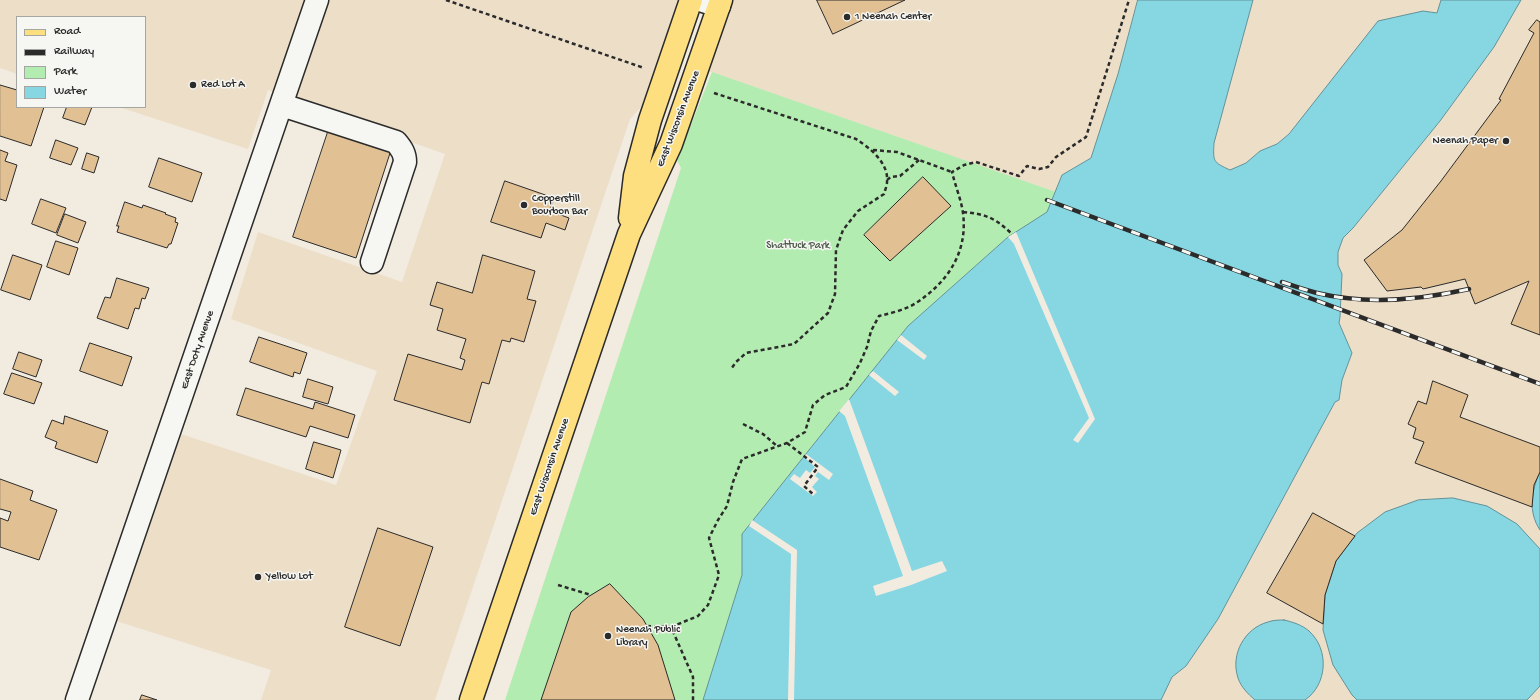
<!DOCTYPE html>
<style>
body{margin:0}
#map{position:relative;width:1540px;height:700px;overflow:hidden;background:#f2ebdf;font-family:"Gochi Hand",sans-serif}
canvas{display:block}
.legend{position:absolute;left:16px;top:16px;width:130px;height:92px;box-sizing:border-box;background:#f6f6f2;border:1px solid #a5a5a2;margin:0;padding:5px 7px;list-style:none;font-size:12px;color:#2b2b2b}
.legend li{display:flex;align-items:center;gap:8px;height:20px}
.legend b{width:20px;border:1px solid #a5a5a2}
</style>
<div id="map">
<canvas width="1540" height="700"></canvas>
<ul class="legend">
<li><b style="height:5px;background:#fedf80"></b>Road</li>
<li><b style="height:5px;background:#2b2b2b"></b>Railway</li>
<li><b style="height:11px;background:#b3ecb1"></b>Park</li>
<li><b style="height:11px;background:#87d7e3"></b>Water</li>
</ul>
</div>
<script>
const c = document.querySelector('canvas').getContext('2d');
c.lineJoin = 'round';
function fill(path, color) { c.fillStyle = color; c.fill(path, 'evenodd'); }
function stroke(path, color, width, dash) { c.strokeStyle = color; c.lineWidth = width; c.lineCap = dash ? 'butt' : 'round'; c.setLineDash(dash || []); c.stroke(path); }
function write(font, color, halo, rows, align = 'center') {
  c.font = font + ' "Gochi Hand",sans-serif'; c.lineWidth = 3; c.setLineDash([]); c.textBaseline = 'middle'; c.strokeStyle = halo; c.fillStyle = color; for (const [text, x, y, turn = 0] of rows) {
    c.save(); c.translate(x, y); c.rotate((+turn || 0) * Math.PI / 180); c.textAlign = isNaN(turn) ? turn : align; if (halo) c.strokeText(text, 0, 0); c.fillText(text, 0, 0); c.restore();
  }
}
fill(new Path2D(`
 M0,0H678L668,40L644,104L630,119L435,700H261L271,670L113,620L175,432L336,485L377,371L231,319L258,232L402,282L445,154L303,104L268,90L248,149L119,107H145V17H17V74L0,68Z
 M728,0H1138L1118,74L1091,158L1062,175L1056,192L705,70L714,53L716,52Z
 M1253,0H1441L1437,13L1423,11L1277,144L1260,151L1246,163L1230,170L1218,165L1213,158L1214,143Z
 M1521,0H1540V700H1161L1172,677L1186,666L1218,619L1335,402L1339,400L1342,380L1352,353L1339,323L1340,317L1342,274L1338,265V252L1343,238L1353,228L1440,121L1494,47Z`), '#eddec8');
fill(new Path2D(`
 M712,72L1056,192L1047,212L1008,237L908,326L742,534V575L703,700H505L681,168L677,160Z`), '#b3ecb1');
const water = new Path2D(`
 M1138,0H1253L1214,143C1213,162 1213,162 1230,170L1246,163L1260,151L1277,144L1289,134L1378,21L1423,11L1437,13L1441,0H1521L1494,47L1440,121L1353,228L1343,238L1338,252V265L1342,274L1340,317L1339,323L1352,353L1342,380L1339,400L1335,402L1218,619L1186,666L1172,677L1161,700H703L742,575V534L908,326L1008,237L1047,212L1062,175L1091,158L1118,74Z
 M1540,472V530C1528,512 1531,491 1540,472Z
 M1453,498L1487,506L1517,524L1540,549V686L1527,700H1357L1352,695L1333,665L1323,630L1325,595L1336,561L1357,533L1385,512L1418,500Z
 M1284,620C1293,622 1302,625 1309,631C1330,650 1327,685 1305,700H1255C1248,694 1241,687 1238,678C1230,654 1245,628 1268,622C1273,620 1279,620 1284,620Z`);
fill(water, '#87d7e3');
stroke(water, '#629299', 1);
fill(new Path2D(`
 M1016,232L1095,419L1078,443L1073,440L1089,418L1014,244L1008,237Z
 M901,335L927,356L924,360L897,340Z
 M873,371L899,392L895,396L869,375Z
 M849,399L912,571L942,561L947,571L911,585L876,596L873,586L903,576L845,416L839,411Z
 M806,454L833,474L829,480L818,472L815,476L819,479L812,487L817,492L813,496L790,479L794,474L800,478L806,470L810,473L815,467L804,457Z
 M752,520L797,550L794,700H788L791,554L749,526Z`), '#f2ebdf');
const building = new Path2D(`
 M817,0H905L833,34Z
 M1537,20L1540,22V335L1511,324L1529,281L1475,304L1465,279L1423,289L1421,287L1387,291L1364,260L1402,230L1441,181L1501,100L1499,99L1534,33L1529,30Z
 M0,85L17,90V107H44L31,146L0,136Z
 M67,107H92L85,125L63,118Z
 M330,126L392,147L356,258L293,237Z
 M56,140L78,148L71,165L50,158Z
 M0,150L8,153L5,161L17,165L6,201L0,199Z
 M87,153L99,157L94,173L82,169Z
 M159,158L202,173L192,202L149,187Z
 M923,177L951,206L890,261L864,235Z
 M505,181L554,198L550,211L569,218L565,230L546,223L541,238L491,222Z
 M41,199L66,208L56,233L32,224Z
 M125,202L142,208L143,205L166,213L165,214L176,218L175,222L178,223L171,244H169L167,248L117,232L119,226H117Z
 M65,214L86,222L78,243L57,235Z
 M56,241L78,248L69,275L47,267Z
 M13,255L42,265L30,300L1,290Z
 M483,255L535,271L527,299L536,301L524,342L511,338L510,342L502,340L489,384L482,382L470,423L394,400L408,354L462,370L465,360L460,358L466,339L437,330L443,309L430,305L437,282L472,293Z
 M117,278L149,288L145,299L142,298L139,309L135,308L128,329L97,318L105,297L110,298Z
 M259,337L307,353L300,374L294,372L293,377L250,362Z
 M90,343L132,357L122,386L80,371Z
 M19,352L42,360L36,377L13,369Z
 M12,373L42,383L34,404L4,394Z
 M308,379L333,387L328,404L303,397Z
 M1433,381L1468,395L1460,417L1540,447V472L1534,485L1532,507L1415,463L1424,442L1413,438L1416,428L1408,424L1418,401L1426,404Z
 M246,388L313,409L315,402L355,415L348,438L310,426L306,437L237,415Z
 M65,416L108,431L97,463L55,448L57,442L45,437L52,420L63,424Z
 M314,442L341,450L333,478L306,469Z
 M0,479L33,491L30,500L57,510L39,560L0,547V518L8,521L11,512L0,509Z
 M1313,513L1355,536L1336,561L1325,595L1323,624L1267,593Z
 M378,528L433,547L400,646L345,627Z
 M610,584L643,619L658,645L675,700H541L571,612L588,597Z
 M142,695L157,700H140Z`);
fill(building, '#e1c093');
stroke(building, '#2b2b2b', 1);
const minor = new Path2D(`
 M700,0L719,6
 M282,105L396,142C402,149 405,154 405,162L372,262
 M77,700L317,0`);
const major = new Path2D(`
 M630,218L635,176L650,120L691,0
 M471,700L629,234L671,144L721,0`);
stroke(minor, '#2b2b2b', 25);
stroke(major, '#2b2b2b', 25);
stroke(new Path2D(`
 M446,0L644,68
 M714,93L856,139C870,148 889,163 887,182C887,186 885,190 884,194L858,211L843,230L836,250L835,294L828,313L794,344L746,353L736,362L731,369
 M873,150L897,152L952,172
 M887,180L891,177L900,176L919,160
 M963,212C986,214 995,218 1012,234
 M743,424L763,434L777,446
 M787,443L818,467L804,486L814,495
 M558,585L591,595
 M647,626L671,627L693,677V700
 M671,627L698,616L708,605L719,575L709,538L718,520L727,506L733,482L742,459L787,443L805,432L813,405L825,395L846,387L860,363L867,347L871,331L879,316C891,313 905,310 916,303C948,282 968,252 963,213C961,199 955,185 952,172L964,165L976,162L1019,176L1027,166L1039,169L1048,167L1056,157L1086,137L1129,0`), '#2b2b2b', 2.5, [4, 3]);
stroke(minor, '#f6f6f2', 22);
stroke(major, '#fedf80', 22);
const rail = new Path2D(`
 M1047,200L1540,384
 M1282,282C1294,286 1305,290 1317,293C1367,305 1420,300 1469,289`);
stroke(rail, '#2b2b2b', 4.5);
stroke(rail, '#f6f6f2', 3, [9]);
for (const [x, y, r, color] of [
 [847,17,4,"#2b2b2b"],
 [193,85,4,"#2b2b2b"],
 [1506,141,4,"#2b2b2b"],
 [524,205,4,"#2b2b2b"],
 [258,577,4,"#2b2b2b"],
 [608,636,4,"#2b2b2b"]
]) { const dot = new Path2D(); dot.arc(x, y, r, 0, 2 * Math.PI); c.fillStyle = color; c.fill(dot); stroke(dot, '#f6f6f2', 1.5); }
write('11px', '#2b2b2b', '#f6f6f2', [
 ["1 Neenah Center",855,17],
 ["Red Lot A",201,85],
 ["Neenah Paper",1498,141,"right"],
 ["Copperstill",532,199],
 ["Bourbon Bar",532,212],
 ["Yellow Lot",266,577],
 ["Neenah Public",616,630],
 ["Library",616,643]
], 'left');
write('11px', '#2b2b2b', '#f6f6f2', [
 ["East Wisconsin Avenue",679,119,-69],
 ["East Doty Avenue",198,350,-71],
 ["East Wisconsin Avenue",550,467,-71]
]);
write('11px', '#4d5b4c', '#f6f6f2', [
 ["Shattuck Park",798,246]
]);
</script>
